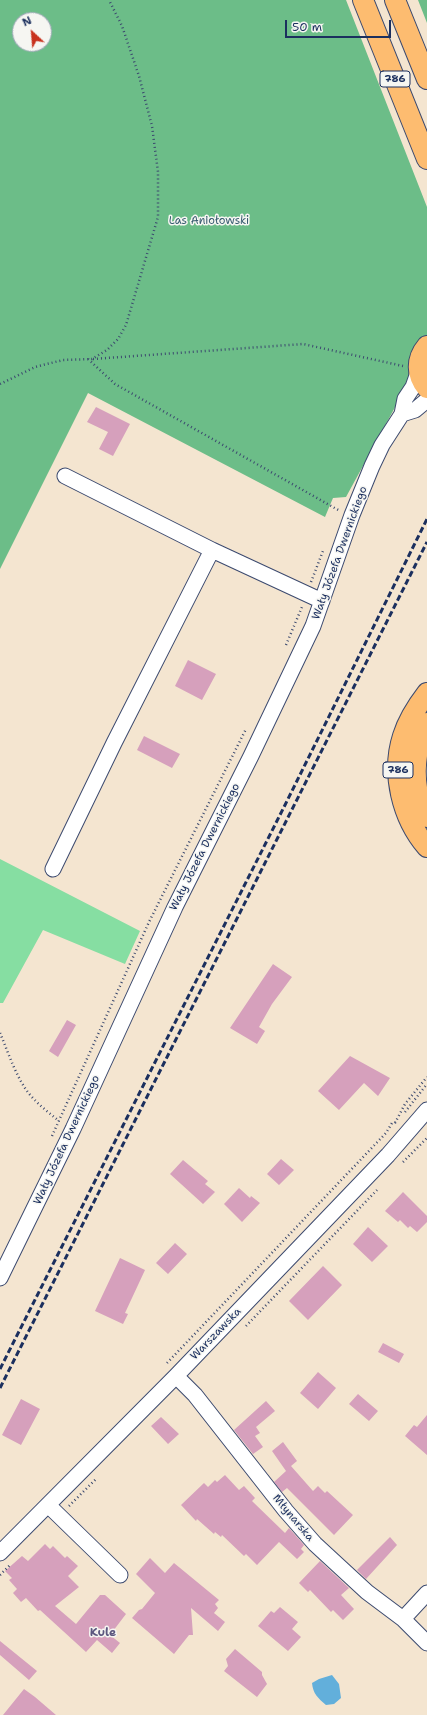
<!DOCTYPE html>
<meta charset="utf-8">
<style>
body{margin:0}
#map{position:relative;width:427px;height:1715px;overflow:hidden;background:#f4e5d0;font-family:"Shantell Sans",sans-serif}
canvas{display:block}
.north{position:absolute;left:12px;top:12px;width:40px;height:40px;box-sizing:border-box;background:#f6f6f2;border:1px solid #9ea6b7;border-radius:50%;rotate:334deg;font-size:11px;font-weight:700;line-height:16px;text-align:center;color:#1b2f5e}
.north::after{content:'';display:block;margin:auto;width:14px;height:18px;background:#c8321e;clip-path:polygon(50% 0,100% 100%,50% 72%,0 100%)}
.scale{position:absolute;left:285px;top:20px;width:106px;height:18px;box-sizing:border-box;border:2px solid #1b2f5e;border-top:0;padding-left:5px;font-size:12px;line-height:14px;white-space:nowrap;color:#1b2f5e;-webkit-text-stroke:3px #f6f6f2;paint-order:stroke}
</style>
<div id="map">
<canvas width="427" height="1715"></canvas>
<div class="north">N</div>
<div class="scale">50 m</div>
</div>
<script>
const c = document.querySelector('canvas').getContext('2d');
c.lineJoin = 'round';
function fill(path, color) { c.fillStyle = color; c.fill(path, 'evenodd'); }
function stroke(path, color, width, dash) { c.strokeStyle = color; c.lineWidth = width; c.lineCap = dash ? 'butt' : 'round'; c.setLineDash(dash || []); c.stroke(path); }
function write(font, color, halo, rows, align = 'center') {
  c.font = font + ' "Shantell Sans",sans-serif'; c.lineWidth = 3; c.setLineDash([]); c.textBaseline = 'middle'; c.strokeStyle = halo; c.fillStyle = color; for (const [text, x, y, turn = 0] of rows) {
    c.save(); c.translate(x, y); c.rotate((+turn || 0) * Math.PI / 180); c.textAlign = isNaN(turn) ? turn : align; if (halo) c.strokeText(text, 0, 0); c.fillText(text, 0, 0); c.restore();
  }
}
fill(new Path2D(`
 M0,859L140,931L125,964L43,930L3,1003H0Z`), '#86dea2');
fill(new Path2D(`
 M0,0H346L427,207V338L411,378L346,497L333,498L325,517L88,393L0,569ZM20,20H44V44H20Z
 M418,0H427V23Z`), '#6cbd88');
fill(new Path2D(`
 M332,1675L339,1684L341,1698L334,1704L326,1705C318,1698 313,1694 312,1683L319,1679Z`), '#62afdb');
fill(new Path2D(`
 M96,407L130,424L113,456L99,449L108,432L87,422Z
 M188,660L216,674L202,700L175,686Z
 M144,736L180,754L172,768L137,750Z
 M273,964L292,977L272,1004L259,1027L265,1031L257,1044L230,1028Z
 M67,1020L76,1025L58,1057L49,1051Z
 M350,1056L390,1078L378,1096L364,1083L339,1110L318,1091Z
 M281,1159L294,1170L279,1185L267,1174Z
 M183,1160L208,1181L205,1184L215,1192L203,1204L170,1174Z
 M239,1188L250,1198L251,1196L260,1203L242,1222L224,1204Z
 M403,1192L427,1216V1222L417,1232L410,1226L408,1228L400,1220L398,1222L385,1211Z
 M368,1227L388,1246L372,1262L353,1244Z
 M175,1243L187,1254L168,1274L156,1263Z
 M120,1258L145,1270L125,1313L128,1314L123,1324L95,1311Z
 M323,1266L342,1285L308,1320L289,1301Z
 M383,1343L404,1354L399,1363L378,1352Z
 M318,1372L336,1388L318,1409L300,1393Z
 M358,1394L378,1411L369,1421L349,1404Z
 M21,1399L40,1409L21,1445L2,1435Z
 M266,1401L275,1411L256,1427L260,1433L255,1436L263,1447L253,1454L234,1430Z
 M427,1415V1455L405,1436L414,1425L417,1427Z
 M161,1417L179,1434L168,1444L151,1426Z
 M283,1442L297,1461L291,1466L313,1491L318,1486L325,1493L327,1491L353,1515L334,1535L287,1488L282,1492L274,1482L286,1471L272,1451Z
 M225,1475L239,1490L244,1486L255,1498L252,1501L285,1533L289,1528L304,1545L301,1549L304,1552L297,1559L279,1542L257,1565L246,1554L244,1556L222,1535L221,1537L215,1532L214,1534L197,1519L196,1521L181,1505L204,1483L208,1487L215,1480L217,1482Z
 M390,1537L397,1545L366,1579L357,1570Z
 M45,1544L50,1549L53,1546L65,1558L67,1556L78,1566L68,1576L79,1587L55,1606L76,1624L100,1595H105L126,1614L110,1635L120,1643L112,1653L97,1640L86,1652L40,1610L38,1611L26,1598L21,1602L13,1593L17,1589L9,1580L12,1578L5,1571L22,1556L28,1561Z
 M150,1558L165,1573L174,1563L219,1600L215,1604L218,1608L214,1613L225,1622L218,1631L191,1608L193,1635H189L174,1654L132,1618L139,1610L142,1609L155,1593L136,1574Z
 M320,1561L349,1588L341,1595L354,1609L343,1620L333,1610L331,1612L310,1590L308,1592L299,1583Z
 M280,1607L298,1622L292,1629L301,1637L288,1651L258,1626L271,1611L274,1613Z
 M0,1641L37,1671L29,1680L0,1655Z
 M235,1649L262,1672V1675L267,1684L257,1697L224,1671L228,1666L226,1659Z
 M24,1689L35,1697L56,1715H3Z`), '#d6a0bc');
const minor = new Path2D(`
 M402,414L415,410L427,400
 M65,476L212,550L322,601
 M53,869L114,743L212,550
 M0,1278L73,1129L175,907L251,756L313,626L352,515L372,466L382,445L402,414L405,399L413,387L419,370
 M176,1376L195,1395L286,1511L315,1544L367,1592L403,1619L427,1643
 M48,1505L120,1575
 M0,1553L176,1376L388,1155L427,1110
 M403,1619L427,1593`);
const major = new Path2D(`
 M363,0L427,159
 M395,0L427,79
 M427,346C416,359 416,375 427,388
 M427,693C417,706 408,720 403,736C391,773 402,818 427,847
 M427,723C413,753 411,788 427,817`);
stroke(minor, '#3c4a6f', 17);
stroke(major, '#3c4a6f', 22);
stroke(new Path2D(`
 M88,359L115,384L340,511
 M93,359L303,344L403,366
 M0,384L35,367L63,360L92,359L107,350L118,339L126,325L158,217V172L152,126L139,76L122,26L109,0
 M311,582L323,551
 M286,645L302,607
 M0,1033C8,1052 15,1074 27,1091C36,1103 48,1112 59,1121
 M405,1112L427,1084
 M395,1123L405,1104L427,1077
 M52,1136L149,922L246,729
 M403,1162L427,1138
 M246,1326L377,1190
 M167,1363L386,1133L392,1123L398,1122
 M69,1506L97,1478
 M0,1575L10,1565`), '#3c4a6f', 2.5, [1, 3]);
stroke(minor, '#fff', 15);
stroke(major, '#fdbc70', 20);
stroke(new Path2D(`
 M0,1369L284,807L427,519
 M0,1388L427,542`), '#1b2f5e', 3, [6, 3]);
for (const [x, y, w] of [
 [395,79,30],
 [398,770,30]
]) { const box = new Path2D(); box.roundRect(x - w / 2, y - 8, w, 16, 3); c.fillStyle = '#f6f6f2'; c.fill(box); stroke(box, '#1b2f5e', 1); }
write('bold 10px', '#1b2f5e', null, [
 ["786",395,79],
 ["786",398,770]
]);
write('11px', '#365b6f', '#f6f6f2', [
 ["Las Aniołowski",209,221]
]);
write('11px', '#1b2f5e', '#f6f6f2', [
 ["Wały Józefa Dwernickiego",340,553,-70],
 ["Wały Józefa Dwernickiego",205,847,-63],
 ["Wały Józefa Dwernickiego",67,1140,-65],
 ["Warszawska",216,1334,-46],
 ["Młynarska",293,1518,50]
]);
write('bold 12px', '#5c577f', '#f6f6f2', [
 ["Kule",103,1633]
]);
</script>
